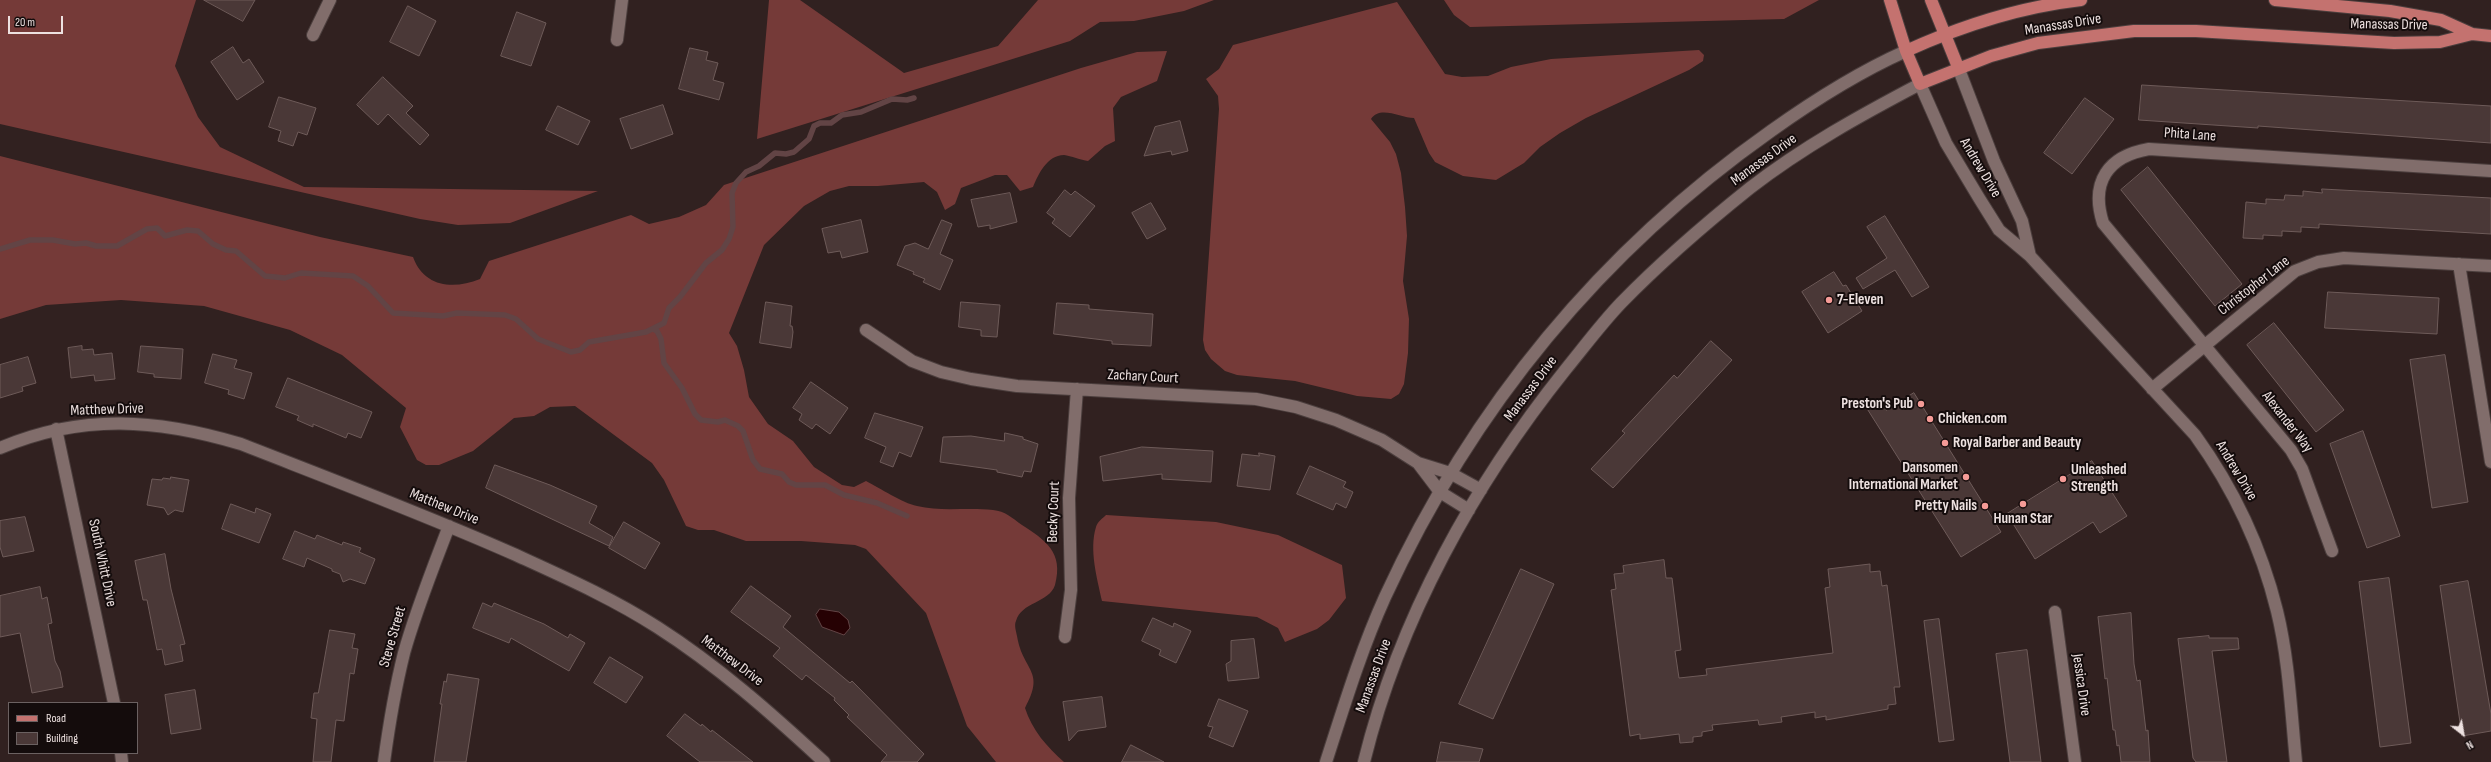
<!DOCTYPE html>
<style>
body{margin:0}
#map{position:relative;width:2491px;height:762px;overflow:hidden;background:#312120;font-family:"Sofia Sans Condensed",sans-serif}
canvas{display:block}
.legend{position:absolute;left:8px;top:702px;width:130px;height:52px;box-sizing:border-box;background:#140c0c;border:1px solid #6b6161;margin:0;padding:5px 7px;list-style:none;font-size:12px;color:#ede1e0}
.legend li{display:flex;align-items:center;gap:8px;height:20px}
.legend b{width:20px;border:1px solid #6b6161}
.north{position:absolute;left:2443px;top:714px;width:40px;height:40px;-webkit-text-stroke:3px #140c0c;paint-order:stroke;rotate:149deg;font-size:11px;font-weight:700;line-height:16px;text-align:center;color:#ede1e0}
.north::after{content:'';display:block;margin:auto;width:14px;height:18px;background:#ede1e0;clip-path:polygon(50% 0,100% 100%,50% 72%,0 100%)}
.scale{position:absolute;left:8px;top:16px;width:55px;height:18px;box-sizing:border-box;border:2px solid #ede1e0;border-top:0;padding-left:5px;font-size:12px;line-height:14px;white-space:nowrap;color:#ede1e0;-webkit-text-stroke:3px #140c0c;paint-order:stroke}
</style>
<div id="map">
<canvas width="2491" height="762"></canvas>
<ul class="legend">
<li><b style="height:5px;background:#c4726f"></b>Road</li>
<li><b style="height:11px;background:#4a3837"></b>Building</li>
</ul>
<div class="north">N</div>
<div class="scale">20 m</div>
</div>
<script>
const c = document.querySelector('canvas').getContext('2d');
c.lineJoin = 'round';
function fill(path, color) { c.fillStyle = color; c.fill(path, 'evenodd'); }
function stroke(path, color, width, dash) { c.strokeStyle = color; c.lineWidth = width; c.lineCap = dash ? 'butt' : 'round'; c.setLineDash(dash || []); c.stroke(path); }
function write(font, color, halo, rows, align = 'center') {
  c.font = font + ' "Sofia Sans Condensed",sans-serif'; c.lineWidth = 4; c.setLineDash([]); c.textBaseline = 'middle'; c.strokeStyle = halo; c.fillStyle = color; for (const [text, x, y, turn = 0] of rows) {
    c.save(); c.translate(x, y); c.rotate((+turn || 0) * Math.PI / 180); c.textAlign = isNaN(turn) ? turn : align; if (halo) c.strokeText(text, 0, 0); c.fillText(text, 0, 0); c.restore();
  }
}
fill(new Path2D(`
 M0,0H196L175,66L198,117L220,147L304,187L598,191L510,223L458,225L420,219L0,124Z
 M769,0H800L904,73L998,46L1038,0H1214L1184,11L1134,21L1100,22L1070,41L757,139Z
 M1444,0H1819L1784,19L1470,27L1454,15Z
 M1397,2L1445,74L1462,77L1488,76L1511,67L1551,59L1699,50L1704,55L1703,61L1689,70L1586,118L1560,133L1540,147L1524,163L1496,180L1463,176L1435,162L1429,153L1414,118C1401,118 1380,105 1371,119L1390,142L1396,154L1401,173L1405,207L1407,236L1403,281L1409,319L1408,353L1404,384L1399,394L1391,399L1357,396L1295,381L1237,375L1225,371L1211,359L1205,350L1203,340L1219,109L1218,96L1206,79L1219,69L1233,45Z
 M1167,51L1157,81L1121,97L1113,108L1115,141L1105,146L1088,161C1081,160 1071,156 1064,155C1047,155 1038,175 1033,187L1020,191L1007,175H995L961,188L955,204L945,210L937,192L924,182L878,186H849L830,191L804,206L764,245L729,333L737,346L744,370L749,397L768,424L793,441L814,467L842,485L854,487L866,481C880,488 902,503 917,506C941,512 968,507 993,510C1005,511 1012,518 1022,525C1045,540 1064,552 1055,585C1049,603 1021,602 1016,621C1014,625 1016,631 1017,636C1023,672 1046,670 1025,708C1032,730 1047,747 1064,762H996L967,726L926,613L866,549L855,545L801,541H746L714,530H698L686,526L664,480L652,463L575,406L550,407L534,416L514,418L473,451L439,465H426L417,460L400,427L406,408L342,355L290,330L204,306L121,300L46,305L0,319V156L320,237L413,257C424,287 453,290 480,279L489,261L631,215L649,224L679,217L706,205L724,185L1081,68L1137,52Z
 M1106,515L1216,522L1278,535L1342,565L1346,598L1329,620L1317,629L1285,642L1278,628L1257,617L1102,601C1097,578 1089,550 1096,527C1097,522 1103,518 1106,515Z`), '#753a38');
const water = new Path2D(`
 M820,609L839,612L848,620L850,628L844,635L822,627L816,615Z`);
fill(water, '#260103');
stroke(water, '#624445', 1);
stroke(new Path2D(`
 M0,249L30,240H53L75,244L86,243L96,246H117L147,229L157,228L165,236L187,230L198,231L213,244L226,250L236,251L265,276L285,278L301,273L353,276L368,286L393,313L443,316L457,313L505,315L516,319L538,339L571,352L580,350L589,342L646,332L664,323L669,308L680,297L706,263L722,250L729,239L733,227L732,193L736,183L746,172L759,166L775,153L786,154L794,152L809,139L814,126L820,123H831L842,115L861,112L892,99L907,100L914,98
 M653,329L657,331L661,339L664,363L682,388L695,414L701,420L718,422L725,420L738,426L743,431L753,460L760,469L782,474L789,482L796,485H825L844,495L877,503L907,516`), '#624445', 5.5);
const building = new Path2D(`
 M204,0H255L243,21Z
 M408,6L436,21L419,56L390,42Z
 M517,12L546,23L531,66L501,56Z
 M233,47L243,63L249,59L264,82L237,100L211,62Z
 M690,48L708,52L706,60L718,63L713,80L724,83L719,100L679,89Z
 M383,77L413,106L406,113L429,135L420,145L388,114L378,125L357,105Z
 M2142,85L2491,106V143L2258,126V128L2139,120Z
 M279,97L316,108L307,135L298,132L293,146L278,141L281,131L269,127Z
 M2085,98L2114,119L2072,174L2044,153Z
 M663,105L673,134L631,149L620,119Z
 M558,106L590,121L578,145L546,130Z
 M1180,121L1188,151L1172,155L1171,151L1144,156L1155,127Z
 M2148,167L2242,284L2215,306L2121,190Z
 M2322,189L2491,198V234L2319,224V228L2301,227V232L2282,231V236L2263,235V239L2243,238L2246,202L2266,204V199L2284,200L2285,195L2303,196V191L2322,193Z
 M1065,190L1071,195L1075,191L1095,206L1070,237L1052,223L1055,219L1047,213Z
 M1010,193L1017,222L990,229V225L978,227L971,200Z
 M1151,203L1166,229L1147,239L1132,213Z
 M1885,216L1929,287L1912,297L1895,270L1863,289L1856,278L1887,258L1867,227Z
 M861,220L868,252L842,258L840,251L828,253L822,229Z
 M942,220L952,224L940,254L953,260L940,290L923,282L925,279L913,274L914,272L897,265L905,246L915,243L928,249Z
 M1834,272L1843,286L1846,285L1862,311L1828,333L1802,292Z
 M2328,292L2439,298L2437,334L2325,328Z
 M766,302L792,306L790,326H792L793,332L791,348L760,343Z
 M961,302L1000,305L997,337L981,336V330L959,327Z
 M1057,303L1089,305V309L1153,314L1151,346L1112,344V341L1054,334Z
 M2274,323L2344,410L2316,432L2247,345Z
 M1711,341L1732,360L1613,488L1591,469L1625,433L1622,431L1674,375L1677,378Z
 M82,346V350L93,349L94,355L112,353L115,379L95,381L94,375L71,378L68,348Z
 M141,346L183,349L181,379L154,377V374L138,372Z
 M213,354L237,360L234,368L252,373L244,399L228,394L229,390L205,383Z
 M2445,355L2468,502L2432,508L2410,360Z
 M28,357L36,383L22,387L23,391L0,398V365Z
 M288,378L372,412L361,438L348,433L346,438L313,424V427L297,420L299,416L276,407Z
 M811,382L848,408L830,434L816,424L812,429L799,420L802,414L793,408Z
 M1914,393L2001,532L1961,557L1866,407L1879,399L1886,410Z
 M875,413L923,427L911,457L899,452L893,467L880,462L886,447L865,438Z
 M2363,431L2400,536L2367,548L2330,444Z
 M1005,433L1023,437V439L1038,444L1031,472L1024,471L1022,477L997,472V470L940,462L943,437L971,436L1004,441Z
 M1142,447L1213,451L1211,482L1162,479V474L1103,481L1100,457Z
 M1259,453L1275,456L1270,490L1237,486L1242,454L1259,456Z
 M2092,461L2127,516L2100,533L2093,522L2035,559L2007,514Z
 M495,465L550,485L597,506L589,523L613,537L609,546L486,488Z
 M1310,466L1346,482L1343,487L1353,492L1346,508L1336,503L1333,510L1297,494Z
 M171,477L189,480L183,512L175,510L168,515L164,508L147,505L152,479L162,480L163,478L170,479Z
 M231,504L255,513L256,508L271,514L259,543L222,529Z
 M25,517L34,551L3,557L0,547V521Z
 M624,522L660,543L645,569L609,548Z
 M295,531L315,539L317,535L342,545L343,542L361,548L359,552L375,559L365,584L350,579L343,582L340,574L332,571V569L307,558L304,567L283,559Z
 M165,554L171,589L185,644L180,645L183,661L165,665L162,649L157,650L147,600H143L135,561Z
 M1664,560L1666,578H1672L1681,650L1675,651L1679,678L1707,675L1706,669L1833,653L1825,588L1830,587L1828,569L1870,564V572L1880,571L1882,586L1887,585L1900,687H1894L1896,704L1888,705V709L1826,720V716L1815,718V712L1781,717L1782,722L1759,725L1758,720L1712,725L1713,730L1702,732V736L1693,737V742L1680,743L1679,734L1640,739V734L1630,736L1611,590L1616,589L1614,574L1624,573L1623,566Z
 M1521,569L1554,584L1493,719L1459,704Z
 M2389,578L2411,743L2380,747L2359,582Z
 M2468,581L2491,714V731L2462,736L2440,586Z
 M751,586L791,616L783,627L850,683L852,681L924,754L917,762H881L887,755L847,717L849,715L834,700L835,698L806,675L802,680L773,656L780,648L731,612Z
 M40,587L42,599L47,597L52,623L48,624L55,661L60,671L63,687L32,693L20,633L0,637V596Z
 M483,603L492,607L494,603L544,624L568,638L570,634L585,643L569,671L511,638L509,643L473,628Z
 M2131,613L2134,664L2137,681L2140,680L2146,731L2148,730L2150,762H2121L2119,745L2117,746L2115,730H2113L2107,678L2105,679L2098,617Z
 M1153,618L1173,627L1174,623L1191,631L1176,663L1159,655L1161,650L1142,641Z
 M1939,619L1954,740L1939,742L1924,621Z
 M330,630L355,634L352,648L358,649L354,674L350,673L344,721L336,720L331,762H313L317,719L311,718L314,693H318Z
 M2209,636V638H2238L2239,649L2212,651L2227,762H2196L2193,758L2178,639Z
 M1254,639L1259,678L1228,681L1226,664L1231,661V641Z
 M2027,650L2041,762H2010L1996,654Z
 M610,657L643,677L626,703L594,683Z
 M448,674L479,679L466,762H434L442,704H440L444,681L446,682Z
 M195,690L201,729L171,734L165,695Z
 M1102,697L1106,727L1078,731L1069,741L1063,702Z
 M1219,699L1248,711L1233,747L1209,737L1213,727L1208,726Z
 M685,714L701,726L702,724L711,732L712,730L753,762H700L667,736Z
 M1441,742L1483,749L1479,762H1437Z
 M1131,745L1164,762H1122Z`);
fill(building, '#4a3837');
stroke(building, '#6e5b59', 1);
const minor = new Path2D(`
 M313,35L330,0
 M617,40L622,0
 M1958,67L1994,161L2022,221L2030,256
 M2459,264L2491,462
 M866,330L912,361L941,372L971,379L1017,386L1256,399L1296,407L1336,420L1382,440L1418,463L1450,473L1481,490
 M2152,389L2295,271L2318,262L2344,258L2491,266
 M56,429L114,703
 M0,448C83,413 157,419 241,444C333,480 426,515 516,555C564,577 612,598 657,627C718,666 771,713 824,762
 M1418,463L1440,492L1469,510
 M2332,551L2302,469L2291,450L2103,223C2090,182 2108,156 2149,149L2491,171
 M2055,612L2075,762
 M1065,637L1071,590L1069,498L1077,389
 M121,753L122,762
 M384,762C389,725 395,689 404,653C416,610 433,568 449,526
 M1326,762C1344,706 1361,650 1385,597C1472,408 1601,251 1771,131C1813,101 1859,72 1906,51
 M1364,762C1399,619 1474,484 1566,369C1584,347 1601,324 1621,303C1661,262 1705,224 1750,188C1803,147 1861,115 1920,84L1946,143L1979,198L1999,230L2030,256L2195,435C2234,489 2261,546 2277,611C2289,660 2291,712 2296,762`);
const major = new Path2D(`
 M1890,0L1906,51L1920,84L1991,56L2038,43L2134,31H2196L2394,43L2440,42L2472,34L2491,36
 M1931,0L1958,67
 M2275,0L2390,11L2441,20L2472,34
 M1906,51C1961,26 2020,7 2081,0`);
stroke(minor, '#4b3e3d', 14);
stroke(major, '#4b3e3d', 14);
stroke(minor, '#816d6b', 12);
stroke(major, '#c4726f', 12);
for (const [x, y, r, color] of [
 [1829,300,4,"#f59b97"],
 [1921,404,4,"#f59b97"],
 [1930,419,4,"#f59b97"],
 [1945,443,4,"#f59b97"],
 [1966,477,4,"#f59b97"],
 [2063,479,4,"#f59b97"],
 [2023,504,4,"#f59b97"],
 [1985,506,4,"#f59b97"]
]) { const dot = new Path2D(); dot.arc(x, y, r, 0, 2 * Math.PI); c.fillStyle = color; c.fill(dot); stroke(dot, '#140c0c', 1.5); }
write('15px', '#ede1e0', '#140c0c', [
 ["Manassas Drive",2063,25,-9],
 ["Manassas Drive",2389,25,1],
 ["Phita Lane",2190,135,4],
 ["Manassas Drive",1764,160,-36],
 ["Andrew Drive",1980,168,59],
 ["Christopher Lane",2254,286,-38],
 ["Zachary Court",1143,377,3],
 ["Manassas Drive",1531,389,-53],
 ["Matthew Drive",107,410,-2],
 ["Alexander Way",2287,422,52],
 ["Andrew Drive",2236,471,59],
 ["Matthew Drive",444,507,22],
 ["Becky Court",1054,512,-88],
 ["South Whitt Drive",102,563,78],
 ["Steve Street",393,637,-74],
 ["Matthew Drive",732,661,37],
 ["Manassas Drive",1374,676,-70],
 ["Jessica Drive",2081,685,82]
]);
write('bold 15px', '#ede1e0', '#140c0c', [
 ["7-Eleven",1837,300],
 ["Preston's Pub",1913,404,"right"],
 ["Chicken.com",1938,419],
 ["Royal Barber and Beauty",1953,443],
 ["Dansomen",1958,468,"right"],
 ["International Market",1958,485,"right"],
 ["Unleashed",2071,470],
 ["Strength",2071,487],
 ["Pretty Nails",1977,506,"right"],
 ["Hunan Star",2023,519,"center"]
], 'left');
</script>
